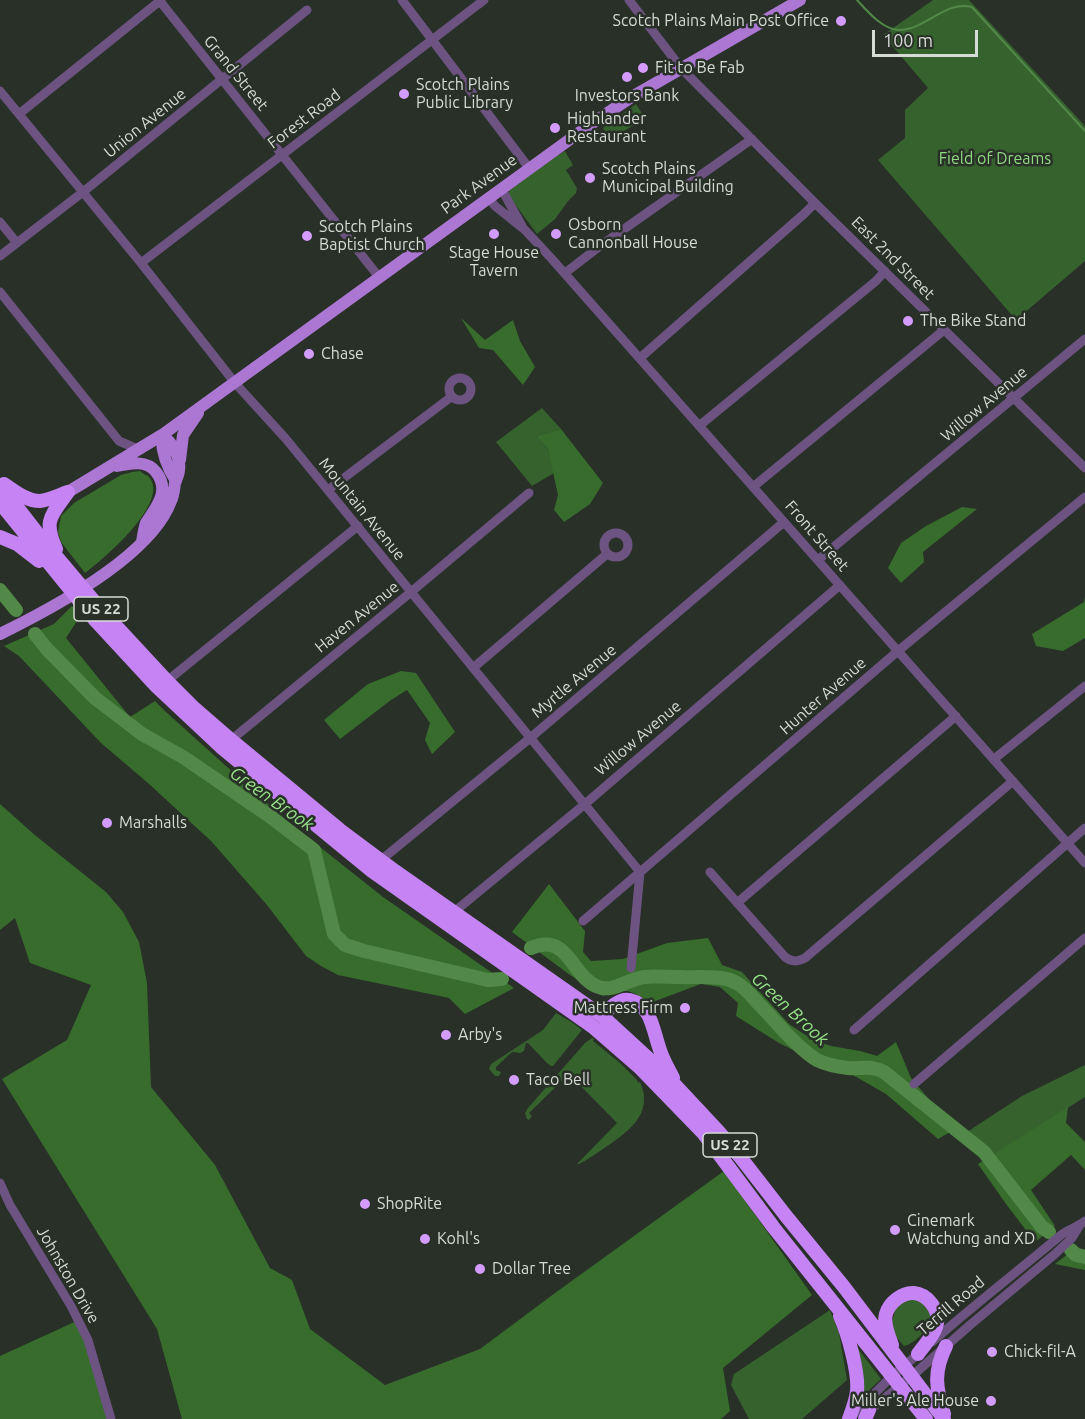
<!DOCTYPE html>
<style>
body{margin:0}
#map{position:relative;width:1085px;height:1419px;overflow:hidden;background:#283027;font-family:Ubuntu,sans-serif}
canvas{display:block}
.scale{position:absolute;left:872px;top:30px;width:106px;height:27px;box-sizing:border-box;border:3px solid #d6dbd5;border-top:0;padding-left:8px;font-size:18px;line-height:21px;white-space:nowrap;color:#d6dbd5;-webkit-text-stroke:4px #283027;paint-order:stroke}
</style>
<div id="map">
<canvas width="1085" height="1419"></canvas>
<div class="scale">100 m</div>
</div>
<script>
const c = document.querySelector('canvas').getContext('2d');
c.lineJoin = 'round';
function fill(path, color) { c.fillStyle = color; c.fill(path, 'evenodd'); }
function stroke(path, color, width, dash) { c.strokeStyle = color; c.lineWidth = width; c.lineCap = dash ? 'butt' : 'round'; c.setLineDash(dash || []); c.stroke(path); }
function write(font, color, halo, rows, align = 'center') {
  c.font = font + ' Ubuntu,sans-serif'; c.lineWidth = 5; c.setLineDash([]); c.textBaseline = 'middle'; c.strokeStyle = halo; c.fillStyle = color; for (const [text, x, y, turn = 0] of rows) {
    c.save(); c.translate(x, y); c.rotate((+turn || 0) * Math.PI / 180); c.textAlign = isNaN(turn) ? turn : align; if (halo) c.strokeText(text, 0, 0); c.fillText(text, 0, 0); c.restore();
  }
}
fill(new Path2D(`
 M933,0H969L1085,126V261L1016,320L878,160L905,138V110L928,88L883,35Z
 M636,104L645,118L610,140L603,128Z
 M565,151L573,165L566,170L577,188L576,193L569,200L555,219L537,234L509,196V190L553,158Z
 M542,408L561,429L536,436L548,449L554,473L532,486L496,442Z
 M556,1013L573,1023L582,1030L553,1066H551L547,1063L528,1043H526L524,1051L520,1053L512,1052L496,1067V1070L501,1072L499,1076H495L489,1069L491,1064L543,1030Z
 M592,1038L594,1039L593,1041L620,1063L637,1080L638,1083L640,1082C655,1115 626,1133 603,1149C595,1154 587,1160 579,1164H577L617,1123L569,1074L529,1113L532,1116L529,1120L527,1119L525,1113L528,1108L585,1043Z
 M1085,1065V1097L995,1154L967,1132L1022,1096Z
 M913,1297C926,1303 930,1306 933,1320C925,1330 917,1343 904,1346L890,1330L897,1303Z
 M830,1310L839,1333L847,1380L802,1419H749L731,1385L734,1374Z
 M853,1342L881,1379L861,1398Z`), '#36622e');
fill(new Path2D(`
 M461,318L485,340L513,320L520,341L535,367L523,385L493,350L479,348Z
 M561,429L603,483L590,504L564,522L554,510L558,495L548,449L536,436Z
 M140,471C140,472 148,476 148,476C173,500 103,560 85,573L61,542L58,532L61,516L74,503L121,475L132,472Z
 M962,507L977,509L923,552L924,562L901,583L888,568L901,543L926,526Z
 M1085,596V638L1063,651L1036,646L1032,634L1084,602Z
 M72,606L80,616L66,638L130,717L155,701L166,712L286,820L383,897L514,988L465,1014L449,998L338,975L321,966L306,956L267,905L212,842L148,783L101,743L19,656L4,646L54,624Z
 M401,671L416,673L455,732L432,754L425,740L430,723L407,690L391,700L340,739L324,720L368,684Z
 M0,804L36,836L106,892L123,912L139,942L147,983L151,1087L215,1165L270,1268L292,1280L310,1329L385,1385L480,1349L555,1293L724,1171L812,1295L723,1368L730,1411L721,1419H182L157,1329L2,1079L67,1040L91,985L30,963L15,918L0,930Z
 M549,884L585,931L583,952L591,961L623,959L667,943L708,938L722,965L742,972L789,1024L813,1040L831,1046L860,1051L877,1056L896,1042L911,1078L933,1104L959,1127L938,1139L886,1094L851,1074L829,1068L779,1043L736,1016L738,1003L720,987L701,984L650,1003C630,990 626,987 603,996L570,975L512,932Z
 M1068,1107L1066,1123L1085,1142V1170L1071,1155L1031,1190L1055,1226L1035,1242L1006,1204L978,1164Z
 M1077,1247L1085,1250V1270L1055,1264Z
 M81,1319L113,1419H0V1356Z`), '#376c2d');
stroke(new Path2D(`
 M857,0C867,11 883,30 899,30C926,30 945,0 972,7L1085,131`), '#528848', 2);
stroke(new Path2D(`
 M0,590L16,610
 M35,634L46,648L95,698L142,734L183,757L268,815L314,850L334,934L345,945L364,951L488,980L502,979
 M531,948C568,932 571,975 596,986C612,994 628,979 644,977C655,976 668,977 680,977C696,978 715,975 730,980C742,984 750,994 758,1003C775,1020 797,1048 817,1060C825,1064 839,1067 848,1068C861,1069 871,1065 884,1072L984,1152L1042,1227L1049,1232
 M1071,1250L1076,1255L1085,1257`), '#528848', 14);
stroke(new Path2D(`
 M159,0L379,277
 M402,0L529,168
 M629,0L681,68L815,203L1085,468
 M0,91L141,263L235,383L286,439L640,872L631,968
 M19,114L161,0
 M501,188L522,226
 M488,197L495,206L525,230L551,258L1085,863
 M0,222L17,243
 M0,256L83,192L307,10
 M141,263L484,0
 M565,273L600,246L752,139
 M0,292L119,441L140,450
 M640,358L805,213L815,203
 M449 389a11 11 0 1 1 22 0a11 11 0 1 1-22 0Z
 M699,426L876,281L885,271
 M753,487L944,330
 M328,490L451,397
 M604 545a12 12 0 1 1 24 0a12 12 0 1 1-24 0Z
 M818,560L1085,339
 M473,668L607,554
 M167,681L358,526
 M231,740L411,592L529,493
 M994,759L1085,686
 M381,860L529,739L784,522
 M710,872L785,957C792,962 797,962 805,958L1013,781
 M737,903L956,716
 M454,912L585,804L840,585
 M583,921L898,651L1085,497
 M854,1030L1085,828
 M914,1084L1085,938
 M0,1183L10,1205L71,1306L88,1340L111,1419
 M932,1342C974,1305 1018,1271 1061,1235C1069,1229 1078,1227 1085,1221
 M866,1413L912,1376L970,1325L1055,1254L1072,1238L1080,1225
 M853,1415L893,1375L922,1351`), '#6d5381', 9);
stroke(new Path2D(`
 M162,435C161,452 167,467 176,481
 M180,460L183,435L198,413
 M117,466C131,463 147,460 156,472C171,491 156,507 146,523C144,529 143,536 142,542
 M68,492L162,435L591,124L630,98L800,0
 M0,634C51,609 151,556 171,501C174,495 174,489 175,483C176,479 179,475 179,470C181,458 172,442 162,435`), '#ac76d3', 12);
stroke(new Path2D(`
 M4,484C14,491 27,501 40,501C49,500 59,495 68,492
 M0,485L45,543L104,613L167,681L193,707L231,740L340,830L395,871L602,1016L663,1072L719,1132L741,1158L786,1216L844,1287L944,1419
 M0,503L95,620L157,687L221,747L372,871L593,1027L639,1067L704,1134L774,1228L926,1419
 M0,537L17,544L39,561
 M56,549C43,520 51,516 68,492
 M602,1016C607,1011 611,1006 617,1003C621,1000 625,999 630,1000C651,1005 653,1030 659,1047C662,1058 668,1068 673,1078
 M840,1316C848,1334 859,1373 857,1391C856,1401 852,1410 849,1419
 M892,1345C889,1336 883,1324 886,1314C889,1303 902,1292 914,1293C927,1294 940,1310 937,1323C935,1335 924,1345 918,1354
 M944,1414C936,1388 933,1372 946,1346
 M865,1419L869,1410`), '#c583f4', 14);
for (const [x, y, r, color] of [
 [841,21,6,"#d39cfc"],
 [643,68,6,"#d39cfc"],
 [627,77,6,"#d39cfc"],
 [404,94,6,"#d39cfc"],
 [555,128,6,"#d39cfc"],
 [590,178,6,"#d39cfc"],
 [494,234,6,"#d39cfc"],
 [556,234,6,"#d39cfc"],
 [307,236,6,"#d39cfc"],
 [908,321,6,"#d39cfc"],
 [309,354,6,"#d39cfc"],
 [107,823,6,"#d39cfc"],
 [685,1008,6,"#d39cfc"],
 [446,1035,6,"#d39cfc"],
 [514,1080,6,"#d39cfc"],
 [365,1204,6,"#d39cfc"],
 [895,1230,6,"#d39cfc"],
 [425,1239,6,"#d39cfc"],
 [480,1269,6,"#d39cfc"],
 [992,1352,6,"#d39cfc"],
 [991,1401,6,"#d39cfc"]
]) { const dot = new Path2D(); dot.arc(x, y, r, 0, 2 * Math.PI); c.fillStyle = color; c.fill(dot); stroke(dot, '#283027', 2); }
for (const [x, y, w] of [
 [101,609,54],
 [730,1145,54]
]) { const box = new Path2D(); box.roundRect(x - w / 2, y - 12, w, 24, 4.5); c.fillStyle = '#283027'; c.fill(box); stroke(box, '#d6dbd5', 1.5); }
write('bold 15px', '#d6dbd5', null, [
 ["US 22",101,609],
 ["US 22",730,1145]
]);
write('16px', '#d6dbd5', '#283027', [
 ["Scotch Plains Main Post Office",829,21,"right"],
 ["Fit to Be Fab",655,68],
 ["Scotch Plains",416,85],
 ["Public Library",416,103],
 ["Investors Bank",627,96,"center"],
 ["Highlander",567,119],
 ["Restaurant",567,137],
 ["Scotch Plains",602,169],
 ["Municipal Building",602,187],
 ["Osborn",568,225],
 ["Cannonball House",568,243],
 ["Scotch Plains",319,227],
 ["Baptist Church",319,245],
 ["Stage House",494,253,"center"],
 ["Tavern",494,271,"center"],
 ["The Bike Stand",920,321],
 ["Chase",321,354],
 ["Marshalls",119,823],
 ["Mattress Firm",673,1008,"right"],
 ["Arby's",458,1035],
 ["Taco Bell",526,1080],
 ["ShopRite",377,1204],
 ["Cinemark",907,1221],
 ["Watchung and XD",907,1239],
 ["Kohl's",437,1239],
 ["Dollar Tree",492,1269],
 ["Chick-fil-A",1004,1352],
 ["Miller's Ale House",979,1401,"right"]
], 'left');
write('16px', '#d6dbd5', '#283027', [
 ["Grand Street",236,73,51],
 ["Forest Road",304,119,-37],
 ["Union Avenue",145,123,-39],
 ["Park Avenue",479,184,-36],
 ["East 2nd Street",893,258,45],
 ["Willow Avenue",984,404,-40],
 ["Mountain Avenue",362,509,51],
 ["Front Street",817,536,49],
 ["Haven Avenue",357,617,-39],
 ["Myrtle Avenue",574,681,-40],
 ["Hunter Avenue",823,696,-41],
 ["Willow Avenue",638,738,-40],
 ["Johnston Drive",68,1275,60],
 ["Terrill Road",951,1306,-40]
]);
write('16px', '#8ed880', '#283027', [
 ["Field of Dreams",995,159]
]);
write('italic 18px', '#97e289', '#283027', [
 ["Green Brook",272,799,35],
 ["Green Brook",790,1009,43]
]);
</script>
